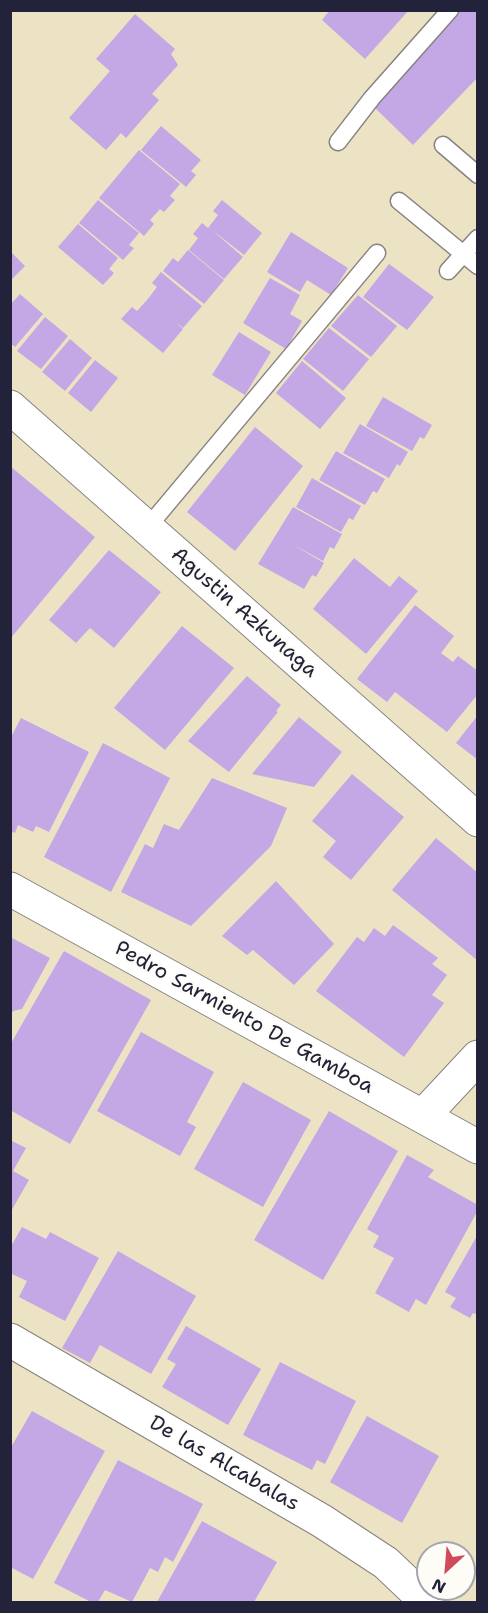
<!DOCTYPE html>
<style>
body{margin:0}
#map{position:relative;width:488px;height:1613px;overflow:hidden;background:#ece3c4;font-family:"Shantell Sans",sans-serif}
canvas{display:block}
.frame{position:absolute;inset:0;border:12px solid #22223b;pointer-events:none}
.north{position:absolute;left:416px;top:1541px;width:60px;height:60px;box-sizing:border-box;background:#fdfcf7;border:2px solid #a5a5ac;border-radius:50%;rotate:206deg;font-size:16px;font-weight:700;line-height:24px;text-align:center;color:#22223b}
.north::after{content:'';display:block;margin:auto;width:21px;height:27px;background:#d1495b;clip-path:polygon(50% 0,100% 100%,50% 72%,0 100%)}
</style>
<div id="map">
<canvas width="488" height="1613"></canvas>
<div class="frame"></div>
<div class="north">N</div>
</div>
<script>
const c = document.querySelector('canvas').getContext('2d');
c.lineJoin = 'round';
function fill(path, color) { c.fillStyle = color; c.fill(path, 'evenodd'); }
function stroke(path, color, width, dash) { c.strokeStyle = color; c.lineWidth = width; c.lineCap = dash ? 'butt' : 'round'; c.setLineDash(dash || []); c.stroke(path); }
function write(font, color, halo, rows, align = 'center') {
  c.font = font + ' "Shantell Sans",sans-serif'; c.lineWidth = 4.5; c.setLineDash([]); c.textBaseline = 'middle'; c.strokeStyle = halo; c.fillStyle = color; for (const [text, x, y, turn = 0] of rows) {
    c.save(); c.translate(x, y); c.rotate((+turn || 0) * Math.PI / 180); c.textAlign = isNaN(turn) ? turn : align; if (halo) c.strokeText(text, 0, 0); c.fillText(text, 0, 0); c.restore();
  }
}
fill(new Path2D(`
 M330,10H409L365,59L322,20Z
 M461,10H478V77L413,145L372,105Z
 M135,14L175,49L171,54L178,65L152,94L159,100L126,138L121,133L106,150L69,118L110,71L96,59Z
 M161,126L201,160L191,171L196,175L186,187L141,150Z
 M139,150L180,184L170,196L175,200L164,212L154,205L160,209L150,220L154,224L144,236L99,198Z
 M98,200L139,233L129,245L134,248L123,260L79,223Z
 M222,200L262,233L244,255L212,230L243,257L224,279L189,250L198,238L193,234L202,223L208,228L218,215L213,211Z
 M78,224L118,258L109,269L114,273L103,285L58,247Z
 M291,232L348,268L331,295L307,280L300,292L267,272Z
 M188,250L224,280L204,304L163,271L173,258L178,262Z
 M10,251L25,266L10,281Z
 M389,264L434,297L407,330L363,297Z
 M161,272L202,306L183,328L176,322L183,329L163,353L121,319L132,307L137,311L147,300L157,287L152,283Z
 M270,278L300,295L290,314L302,321L286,349L243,323Z
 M20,294L43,314L15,347L10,343V305Z
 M358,295L397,326L371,357L331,326Z
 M45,317L68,336L41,369L17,351Z
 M329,328L369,359L343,391L303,359Z
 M239,332L271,352L245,395L212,375Z
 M70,339L92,358L65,391L42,372Z
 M95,360L118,378L91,412L68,393Z
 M302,361L346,398L320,429L276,393Z
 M383,397L432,425L424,439L420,437L412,451L366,426Z
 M360,424L408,452L400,466L397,464L389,478L343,453Z
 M255,427L303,466L235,551L187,512Z
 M336,451L385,479L377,493L373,491L365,505L319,480Z
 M10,466L95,537L10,639Z
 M312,478L361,506L353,520L349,518L341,532L296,507Z
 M293,507L342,534L334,549L330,547L323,561L292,544L324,563L316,577L312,575L304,589L258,564Z
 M109,550L161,592L114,648L90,628L76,643L49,620Z
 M354,558L390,587L399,576L418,591L366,654L313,609Z
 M415,605L454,636L441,653L453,662L458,656L478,671V694L447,732L395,692L387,702L357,679Z
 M182,626L234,668L165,750L114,708Z
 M247,676L281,705L276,711L278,712L229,772L188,741Z
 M478,715V760L456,743Z
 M299,717L342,752L314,787L252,774Z
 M21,718L89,752L49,832L36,826L33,832L18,825L15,833L10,831V739Z
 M103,743L170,778L111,892L44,857Z
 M352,774L404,817L351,880L323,857L336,841L312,821Z
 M212,778L287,808L271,846L191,926L121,892L145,844L153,848L164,824L179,830Z
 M436,838L478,873V961L392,890Z
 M276,881L334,944L294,985L253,950L247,955L222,936Z
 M393,925L438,958L432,964L447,975L432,995L444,1003L404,1057L316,991L357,937L364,942L374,928L385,936Z
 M10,937L50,958L22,1009L13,1011L10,1016Z
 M64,951L151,1000L70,1144L10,1110V1045Z
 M141,1032L214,1072L187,1122L196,1127L180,1156L97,1111Z
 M243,1082L311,1120L263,1207L194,1169Z
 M329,1111L398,1151L323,1280L254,1240Z
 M10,1140L26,1148L13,1171L29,1180L10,1213Z
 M407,1155L434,1170L428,1177L478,1205V1210L426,1305L416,1299L409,1312L375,1293L394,1258L373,1247L379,1236L367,1229Z
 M22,1227L46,1239L50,1232L99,1258L65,1321L19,1297L27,1281L10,1273V1248Z
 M478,1234V1315L473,1313L470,1318L450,1307L456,1298L445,1292Z
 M118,1251L196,1296L151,1374L100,1345L90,1363L62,1348Z
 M186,1326L261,1369L228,1425L162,1387L176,1364L167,1359Z
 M280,1362L356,1401L325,1464L317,1460L312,1470L243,1435Z
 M32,1411L105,1451L33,1579L10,1567V1449Z
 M367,1416L439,1456L402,1523L330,1482Z
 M118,1460L203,1504L173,1562L165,1557L158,1572L150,1568L132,1602L105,1590L98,1602H91L54,1583Z
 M202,1521L277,1562L254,1602H157Z`), '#c4a7e5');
const lane = new Path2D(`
 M338,142L372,98L450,10
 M443,145L478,175
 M399,201L478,266
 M448,271L478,238
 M147,528L377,253`);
const street = new Path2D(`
 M10,407L478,820
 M10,889L478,1147
 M423,1116L478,1057
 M10,1340L322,1521L386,1563L427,1602`);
stroke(lane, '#878280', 19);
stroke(street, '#878280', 35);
stroke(lane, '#fff', 16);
stroke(street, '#fff', 33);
write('21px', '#22223b', '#fdfcf7', [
 ["Agustin Azkunaga",244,613,41],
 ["Pedro Sarmiento De Gamboa",244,1018,29],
 ["De las Alcabalas",224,1464,30]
]);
</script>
